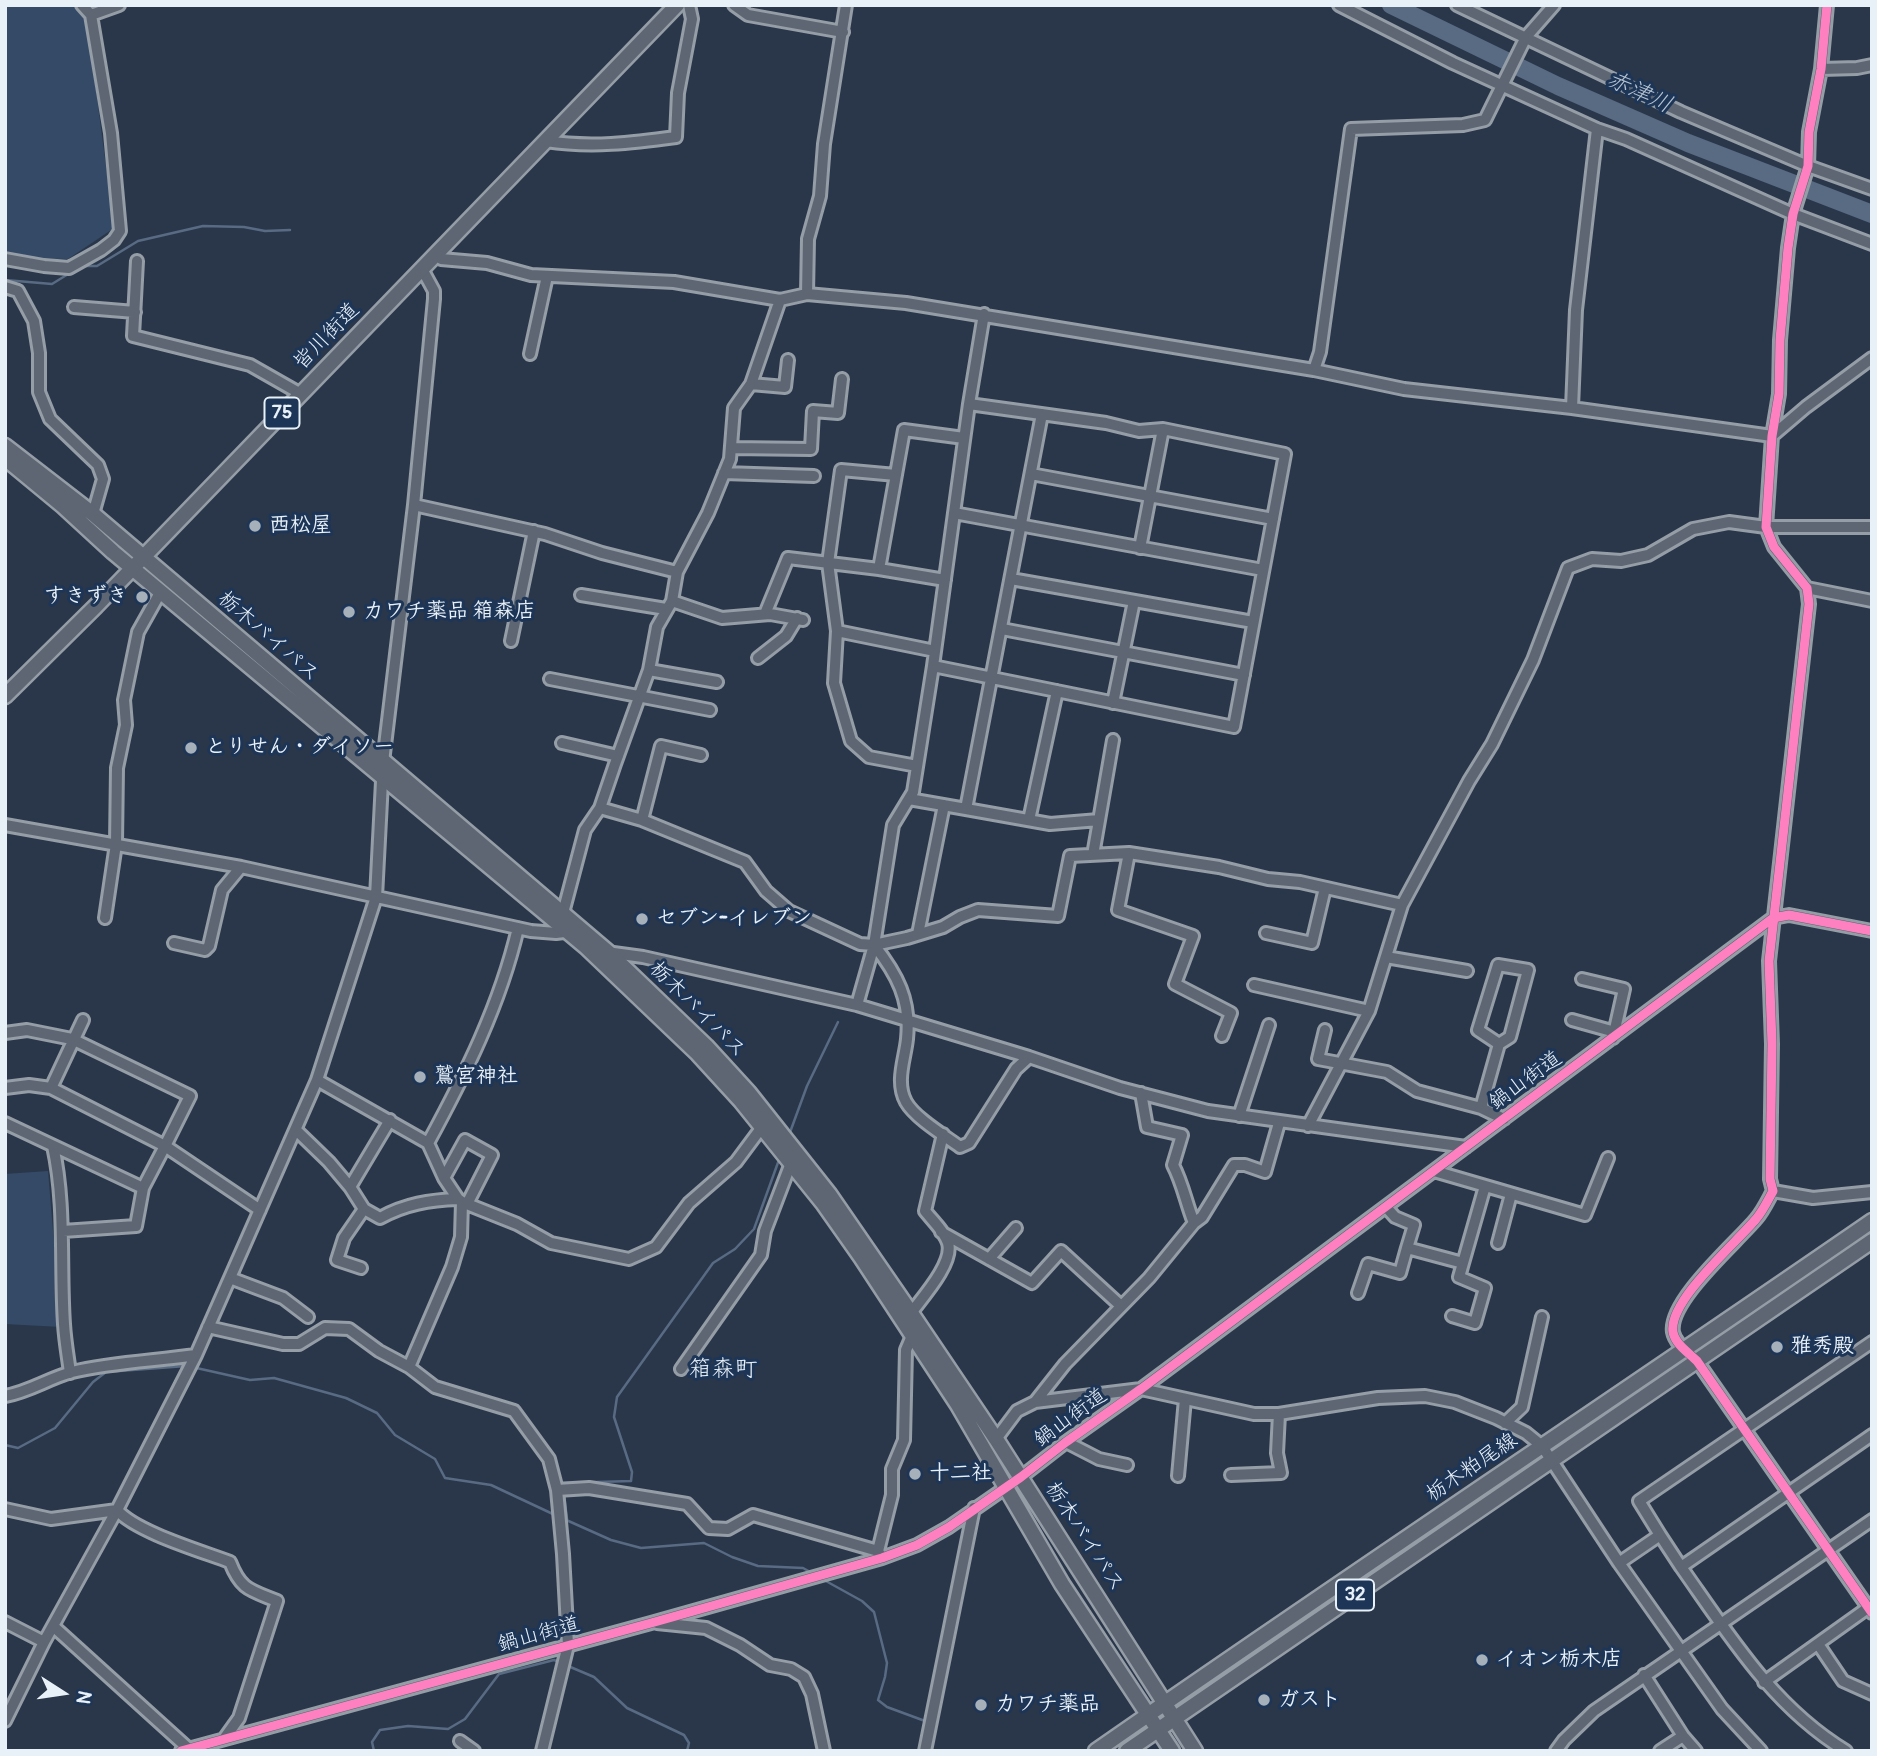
<!DOCTYPE html>
<meta charset="utf-8">
<style>
body{margin:0}
#map{position:relative;width:1877px;height:1756px;overflow:hidden;background:#2a374a;font-family:Pangolin,sans-serif}
canvas{display:block}
.frame{position:absolute;inset:0;border:7px solid #e8f1f8;pointer-events:none}
.north{position:absolute;left:28px;top:1658px;width:70px;height:70px;-webkit-text-stroke:5px #1d3557;paint-order:stroke;rotate:102deg;font-size:19px;font-weight:700;line-height:28px;text-align:center;color:#e8f1f8}
.north::after{content:'';display:block;margin:auto;width:24px;height:32px;background:#e8f1f8;clip-path:polygon(50% 0,100% 100%,50% 72%,0 100%)}
</style>
<div id="map">
<canvas width="1877" height="1756"></canvas>
<div class="frame"></div>
<div class="north">N</div>
</div>
<script>
const c = document.querySelector('canvas').getContext('2d');
c.lineJoin = 'round';
function fill(path, color) { c.fillStyle = color; c.fill(path, 'evenodd'); }
function stroke(path, color, width, dash) { c.strokeStyle = color; c.lineWidth = width; c.lineCap = dash ? 'butt' : 'round'; c.setLineDash(dash || []); c.stroke(path); }
function write(font, color, halo, rows, align = 'center') {
  c.font = font + ' Pangolin,"Klee One",sans-serif'; c.lineWidth = 6; c.setLineDash([]); c.textBaseline = 'middle'; c.strokeStyle = halo; c.fillStyle = color; for (const [text, x, y, turn = 0] of rows) {
    c.save(); c.translate(x, y); c.rotate((+turn || 0) * Math.PI / 180); c.textAlign = isNaN(turn) ? turn : align; if (halo) c.strokeText(text, 0, 0); c.fillText(text, 0, 0); c.restore();
  }
}
fill(new Path2D(`
 M5,5H72L87,21L114,228L68,259L5,258Z
 M48,1171L61,1327L5,1324V1174Z`), '#354a67');
stroke(new Path2D(`
 M82,266H97L138,241L203,226L244,227L265,231L290,230
 M5,280L52,284L73,271
 M789,1135L807,1086L838,1022
 M192,1367L250,1380L274,1378L346,1398L377,1413L395,1435L435,1459L445,1478L491,1485L555,1515
 M5,1445L18,1448L55,1428L93,1382L106,1372L186,1366
 M563,1488V1483L631,1481L632,1472L614,1417L617,1397L713,1263L735,1249L754,1229L780,1157
 M564,1495L567,1519
 M564,1519L611,1540L641,1548L704,1543L732,1557L758,1566L803,1568L812,1573
 M824,1580L862,1601L874,1612L887,1663L885,1677L878,1700L887,1707L925,1721
 M568,1666L594,1677L627,1708L684,1735L689,1743L687,1751
 M374,1751L372,1742L380,1730L408,1726L448,1729L465,1719L499,1674L554,1660L559,1662`), '#586b83', 2.5);
stroke(new Path2D(`
 M1391,5L1558,86L1688,143L1872,214`), '#586b83', 18);
const minor = new Path2D(`
 M734,5L748,15L843,32
 M1339,5L1453,63L1597,129L1626,139L1793,214L1872,244
 M1457,5L1681,112L1808,166L1872,189
 M1827,5L1821,69L1809,132L1808,166L1793,214L1788,248L1780,340L1779,394L1772,436L1766,527L1774,547L1807,588L1809,604L1769,961L1772,1044L1770,1179L1773,1191C1768,1200 1763,1211 1756,1219C1736,1243 1668,1301 1673,1332C1675,1344 1689,1353 1697,1361L1872,1613
 M91,15L119,5
 M1821,69L1857,68L1872,65
 M546,141C590,148 633,143 676,137L678,93L692,19L689,5
 M437,254L441,259L487,263L531,275L674,282L780,300L807,294L906,303L1314,370L1404,389L1572,408L1772,436L1806,407L1872,358
 M5,259L44,266L69,268L101,250L114,240L120,231L111,133L91,15L82,5
 M137,261L133,336L250,365L301,394
 M5,287L18,291L34,321L39,353V392L50,419L98,465L103,479L93,514
 M807,294L808,239L820,196L824,144L846,5
 M74,307L135,312
 M530,354L547,276
 M1314,370L1320,352L1351,129L1463,125L1485,120L1526,37L1554,5
 M751,384L785,387L788,360
 M1572,408L1576,310L1597,129
 M731,448L811,449L813,411L838,413L842,379
 M724,473L814,476
 M1031,474L1273,519
 M896,475L841,470L828,563L837,631L834,683L851,741L869,757L917,766
 M414,505L545,534L602,553L677,572
 M954,513L1263,570
 M1140,548L1163,429
 M1011,579L1253,622
 M945,580L879,569L904,430L964,438
 M1807,588L1872,601
 M581,595L666,609
 M672,601L722,618L770,614L803,620
 M765,614L788,558L879,569
 M1002,629L1244,675
 M837,631L935,651
 M511,641L534,531
 M758,658L786,636L797,618
 M933,666L1234,727L1285,454L1163,429L1139,431L1106,423L969,404
 M649,670L717,682
 M550,679L710,710
 M1113,703L1134,601
 M562,743L618,756
 M909,799L966,809L1042,414
 M600,808L642,820L745,862L766,891L789,911L860,944L874,945L907,938L943,927L960,917L978,910L1058,916L1070,856L1129,853L1219,867L1268,879L1300,882L1402,905
 M966,809L1050,824L1099,820
 M642,820L661,746L701,755
 M1029,820L1057,691
 M5,825L241,867L531,931L556,933L572,931
 M1129,853L1118,910L1193,936L1175,984L1231,1013L1222,1036
 M1093,855L1113,740
 M563,913L585,830L600,808L615,764L649,670L657,627L672,601L677,572L708,513L730,459L734,408L751,384L780,300
 M105,918L116,844L117,768L126,725L124,700L138,632L161,591
 M1266,933L1312,943L1325,888
 M918,934L944,805
 M174,943L205,950L209,946L222,890L241,867
 M874,945C897,974 911,1000 907,1039C905,1059 895,1082 906,1102C915,1118 945,1136 960,1147L969,1143L1016,1069L1029,1057
 M606,952L643,957L857,1005L1029,1057L1120,1088L1208,1111L1466,1147
 M1386,957L1467,971
 M1582,979L1624,989L1613,1038
 M1254,985L1369,1011
 M857,1005L874,945L893,825L913,792L933,666L969,404L984,314
 M1572,1020L1615,1032
 M1325,1030L1318,1059L1387,1072L1417,1091L1481,1108
 M5,1033L27,1030L72,1039L190,1096L165,1146L51,1088L29,1085L5,1088
 M1499,1044L1478,1030L1498,965L1528,970L1510,1037L1499,1044L1481,1108L1504,1119
 M317,1080L428,1143L444,1178L458,1199L462,1202L461,1237L452,1267L409,1367
 M51,1088L83,1020
 M1239,1116L1269,1025
 M5,1123L143,1188
 M1308,1126L1369,1011L1402,905L1469,781L1492,744L1533,660L1568,568L1592,559L1621,561L1648,555L1693,529L1729,522L1766,527H1872
 M296,1130L329,1162L350,1187L364,1209L380,1218C405,1204 430,1200 458,1199
 M428,1143C465,1075 500,1005 518,928
 M53,1146C66,1205 60,1265 64,1324C65,1341 68,1357 70,1373
 M1434,1171L1585,1215L1608,1158
 M444,1178L465,1140L492,1155L467,1204
 M350,1187L390,1120
 M1773,1191L1813,1198L1872,1192
 M462,1202L517,1224L551,1243L629,1259L656,1247L689,1203L736,1162L762,1127
 M1386,1207L1395,1217L1414,1225L1407,1248
 M1194,1223L1202,1217L1234,1165H1245L1265,1172L1279,1123
 M63,1231L136,1226L143,1188L165,1146L260,1210
 M941,1232L1032,1283L1061,1251L1121,1306
 M1498,1243L1511,1194
 M989,1259L1016,1228
 M361,1268L337,1260L344,1238L364,1209
 M230,1278L283,1298L308,1317
 M1358,1293L1368,1264L1400,1273L1407,1248L1463,1263
 M911,1313C922,1298 954,1263 948,1243C945,1232 932,1220 925,1211L943,1134
 M1452,1316L1475,1323L1485,1288L1459,1277L1485,1186
 M208,1327L283,1344H299L325,1328L349,1329L379,1351L409,1367L435,1387L514,1411L549,1459L557,1490L563,1554L568,1645L542,1751
 M681,1369L761,1255L765,1231L791,1163
 M5,1396C29,1392 49,1378 72,1372C113,1362 155,1361 196,1355
 M1035,1402L1141,1389L1254,1414H1279L1378,1398L1425,1396L1455,1402L1496,1418L1526,1433L1542,1446L1619,1563L1722,1709L1761,1751
 M1505,1423L1522,1407L1542,1317
 M996,1439L1017,1411L1035,1402L1065,1364L1149,1278L1194,1223C1186,1203 1183,1184 1173,1165L1182,1135L1147,1127L1141,1093
 M1066,1442L1099,1459L1127,1465
 M1231,1475L1281,1473L1277,1453L1279,1414
 M1178,1476L1185,1399
 M557,1490L589,1488L687,1504L709,1528L728,1529L753,1515L878,1551L882,1558
 M5,1509L51,1519L117,1510C136,1532 201,1551 230,1562C241,1590 250,1590 277,1601L239,1718L224,1739
 M1660,1535L1639,1501L1872,1342
 M878,1551L892,1495V1469L904,1440L906,1350L912,1336
 M1619,1563L1660,1535L1681,1567
 M5,1622L44,1642
 M657,1623L706,1628L740,1645L770,1665L791,1669L804,1677L812,1694L824,1751
 M53,1626L191,1751
 M1818,1644L1843,1681L1872,1694
 M1644,1675L1683,1736L1696,1751
 M1764,1682L1872,1605
 M5,1721L44,1642L117,1510L196,1355L317,1080L376,897L383,762L414,505L434,299V291L422,269
 M460,1741L474,1751
 M181,1751L651,1623L882,1558L917,1545L949,1527L1021,1477L1066,1442L1141,1389L1773,918L1789,915L1872,931
 M925,1751L974,1508
 M1556,1751L1564,1740L1594,1711L1872,1520
 M1660,1751L1683,1736
 M1846,1751C1773,1707 1729,1635 1681,1567L1872,1435`);
const major = new Path2D(`
 M5,446L93,514L608,952L706,1046L749,1093L829,1194L911,1313L996,1439L1195,1751
 M5,458L63,506L113,552L586,947L698,1054L741,1101L823,1203L861,1257L958,1405L1062,1584L1172,1751
 M5,696L96,606L677,5
 M1096,1751C1353,1572 1614,1399 1872,1221
 M1127,1751L1872,1241`);
stroke(minor, '#959da7', 16);
stroke(major, '#959da7', 19);
stroke(minor, '#5d6672', 10);
stroke(major, '#5d6672', 14);
stroke(new Path2D(`
 M1827,5L1821,69L1809,132L1808,166L1793,214L1788,248L1780,340L1779,394L1772,436L1766,527L1774,547L1807,588L1809,604L1769,961L1772,1044L1770,1179L1773,1191C1768,1200 1763,1211 1756,1219C1736,1243 1668,1301 1673,1332C1675,1344 1689,1353 1697,1361L1872,1613
 M181,1751L651,1623L882,1558L917,1545L949,1527L1021,1477L1066,1442L1141,1389L1773,918L1789,915L1872,931`), '#ff80c0', 9);
for (const [x, y, r, color] of [
 [255,526,7,"#a6b0bb"],
 [142,597,7,"#a6b0bb"],
 [349,612,7,"#a6b0bb"],
 [191,748,7,"#a6b0bb"],
 [642,919,7,"#a6b0bb"],
 [420,1077,7,"#a6b0bb"],
 [1777,1347,7,"#a6b0bb"],
 [915,1474,7,"#a6b0bb"],
 [1482,1660,7,"#a6b0bb"],
 [1264,1700,7,"#a6b0bb"],
 [981,1705,7,"#a6b0bb"]
]) { const dot = new Path2D(); dot.arc(x, y, r, 0, 2 * Math.PI); c.fillStyle = color; c.fill(dot); stroke(dot, '#1d3557', 2.5); }
for (const [x, y, w] of [
 [282,413,35],
 [1355,1595,38]
]) { const box = new Path2D(); box.roundRect(x - w / 2, y - 15.5, w, 31, 5); c.fillStyle = '#1d3557'; c.fill(box); stroke(box, '#e8f1f8', 2); }
write('bold 19px', '#e8f1f8', null, [
 ["75",282,413],
 ["32",1355,1595]
]);
write('21px', '#e8f1f8', '#1d3557', [
 ["皆川街道",327,337,-46],
 ["栃木バイパス",268,637,41],
 ["栃木バイパス",697,1010,45],
 ["鍋山街道",1526,1081,-36],
 ["鍋山街道",1071,1418,-36],
 ["栃木粕尾線",1472,1468,-34],
 ["栃木バイパス",1084,1537,57],
 ["鍋山街道",539,1635,-15]
]);
write('bold 21px', '#e8f1f8', '#1d3557', [
 ["西松屋",269,526],
 ["すきずき",128,597,"right"],
 ["カワチ薬品 箱森店",363,612],
 ["とりせん・ダイソー",205,748],
 ["セブン-イレブン",656,919],
 ["鷲宮神社",434,1077],
 ["雅秀殿",1791,1347],
 ["十二社",929,1474],
 ["イオン栃木店",1496,1660],
 ["ガスト",1278,1700],
 ["カワチ薬品",995,1705]
], 'left');
write('italic 23px', '#b7c4d1', '#1d3557', [
 ["赤津川",1639,93,25]
]);
write('23px', '#e8f1f8', '#1d3557', [
 ["箱森町",723,1370]
]);
</script>
